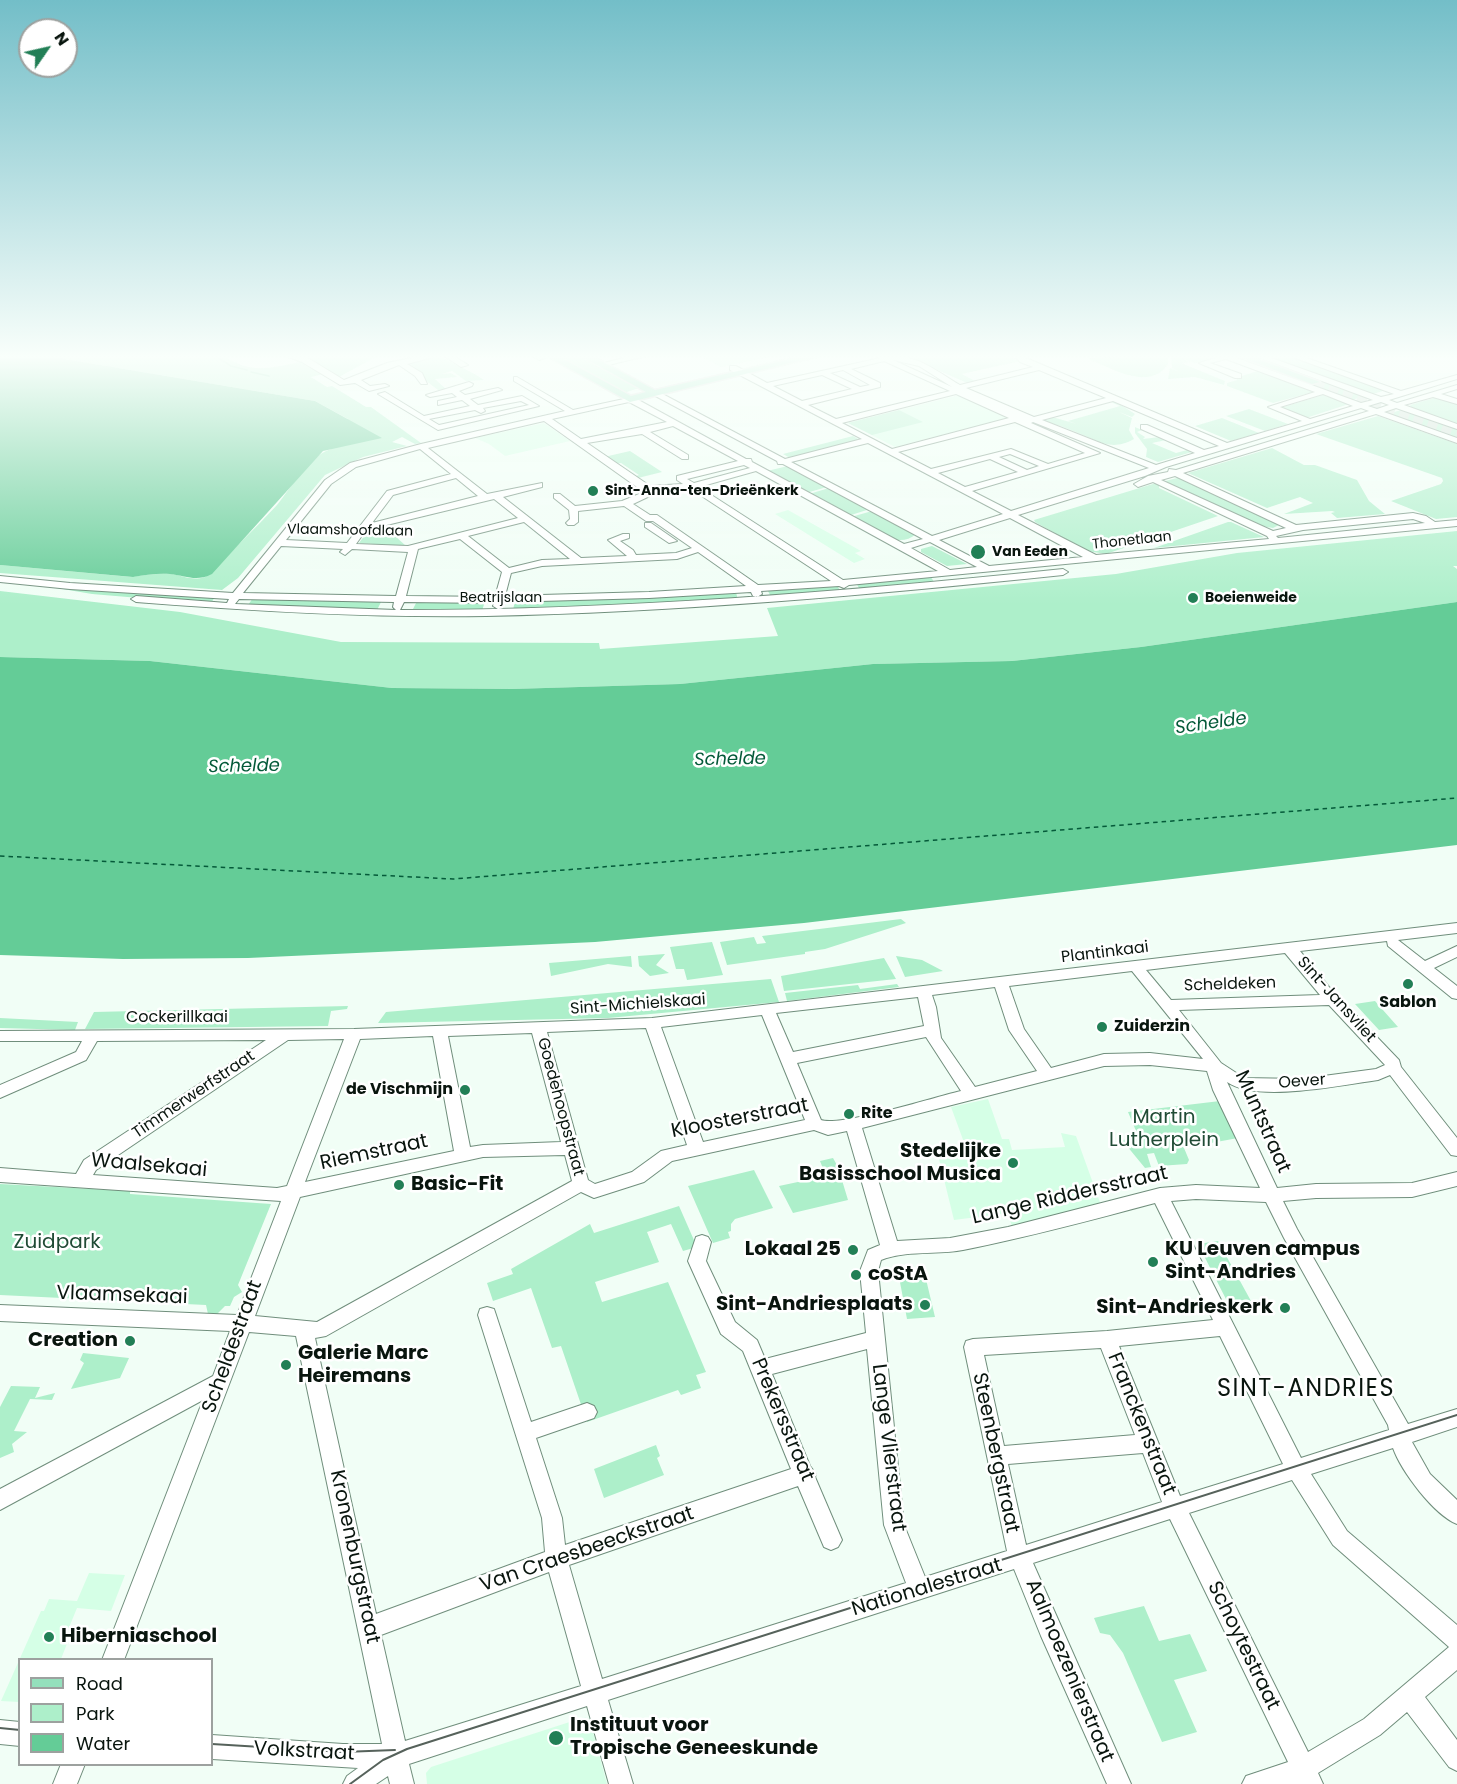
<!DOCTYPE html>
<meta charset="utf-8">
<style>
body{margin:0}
#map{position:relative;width:1457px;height:1784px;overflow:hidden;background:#f1fef6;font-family:Poppins,sans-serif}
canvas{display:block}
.legend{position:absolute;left:18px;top:1658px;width:195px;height:108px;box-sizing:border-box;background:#fff;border:2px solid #9da19f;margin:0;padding:8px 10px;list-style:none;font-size:18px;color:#09150e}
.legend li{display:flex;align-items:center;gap:12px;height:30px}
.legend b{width:30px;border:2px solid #9da19f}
.north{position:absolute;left:18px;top:18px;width:60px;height:60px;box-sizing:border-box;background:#fff;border:2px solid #9da19f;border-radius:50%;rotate:56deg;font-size:16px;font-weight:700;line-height:24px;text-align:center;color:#09150e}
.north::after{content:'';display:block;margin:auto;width:21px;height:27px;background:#227f56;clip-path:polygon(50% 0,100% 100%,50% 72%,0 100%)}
</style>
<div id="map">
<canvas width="1457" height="1784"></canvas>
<ul class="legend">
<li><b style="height:8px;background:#94e0bc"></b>Road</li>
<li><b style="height:16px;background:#adefca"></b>Park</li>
<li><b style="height:16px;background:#64cc97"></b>Water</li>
</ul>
<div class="north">N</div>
</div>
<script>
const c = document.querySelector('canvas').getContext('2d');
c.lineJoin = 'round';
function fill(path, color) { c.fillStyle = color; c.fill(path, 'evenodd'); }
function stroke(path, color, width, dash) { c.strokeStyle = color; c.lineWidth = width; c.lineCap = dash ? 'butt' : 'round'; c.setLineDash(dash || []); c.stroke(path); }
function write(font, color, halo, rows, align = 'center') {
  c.font = font + ' Poppins,sans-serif'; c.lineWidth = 5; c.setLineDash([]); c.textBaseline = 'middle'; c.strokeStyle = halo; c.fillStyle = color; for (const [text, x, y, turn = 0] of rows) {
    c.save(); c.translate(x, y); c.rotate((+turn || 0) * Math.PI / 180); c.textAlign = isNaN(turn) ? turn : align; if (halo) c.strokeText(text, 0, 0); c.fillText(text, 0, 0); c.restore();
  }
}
fill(new Path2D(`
 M699,355H777L721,367Z
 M959,395L1008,418L895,447L848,423Z
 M544,423L570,441L505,456L489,444L475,438Z
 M788,510L861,551L855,553L865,559L854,563L775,514Z
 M988,1099L1002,1139H1009L1012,1150L1065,1147L1061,1133L1076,1136L1102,1208L1012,1227L1008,1213L954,1220L939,1159L969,1156L951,1107Z
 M89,1573L125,1575L111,1611L77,1608L68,1630L72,1631L61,1659L20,1660L19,1702L1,1701L41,1611H44L49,1599L77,1601Z
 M585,1717L590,1721L607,1784H427L426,1773L431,1767Z`), '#d5ffe6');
fill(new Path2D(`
 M41,355H222C252,375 268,368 301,362L323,374L311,377L327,387L332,386L366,407H371L421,443L415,444L402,437L392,442L407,446L363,457L325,475L238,578L222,590L0,573V565L132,577C145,575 158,573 171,574C184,576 192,581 205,577C229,553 254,530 277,505C292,487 307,457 331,449L348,419L315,401Z
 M314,355H379L339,377L304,357Z
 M568,355H579L639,388L624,393L558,357Z
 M1005,355L1020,361L962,374L975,381L967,383L906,356Z
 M1113,355L1102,358L1166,355L1162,357H1168V364C1150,392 1111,368 1089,359L1099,357L1082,356Z
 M1171,355L1218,357L1195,363L1181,358L1190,362L1181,363L1225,381L1224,385L1195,377L1168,379L1170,368L1180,372L1172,368L1171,357L1174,356Z
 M1228,355H1234L1313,384L1318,382L1245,355H1251L1365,396L1352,400Z
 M1265,355H1288L1386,390L1373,394Z
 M440,356C455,365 470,370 484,380L466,381L452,371L442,374L451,373L457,377L435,379L446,389L438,390L404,364Z
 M1258,371L1313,392L1273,403L1227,386V383L1237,380L1235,378Z
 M1323,395L1349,404L1306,418L1280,408Z
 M1437,397L1457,404V424L1411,407L1410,405Z
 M1115,401L1135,414L1132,417L1119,412L1132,418L1129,430L1134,439C1109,453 1097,439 1068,429C1059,425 1050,423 1041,421L1052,417L1077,424L1068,421L1120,406L1111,402Z
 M1249,409L1288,424L1265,431L1226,416Z
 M1404,409L1457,428V440L1388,414Z
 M899,410L923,422L872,435L848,423Z
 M1378,416L1457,444V517L1436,519L1391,501L1441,484L1443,481L1442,478L1316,434Z
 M1222,418L1259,433L1231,441L1195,426Z
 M1135,427L1142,430L1137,432L1145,437L1143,439L1160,437L1166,440L1152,443L1176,453L1187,450L1192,452L1158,462L1146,457L1147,449L1135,433Z
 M853,436L860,440L790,458L783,454Z
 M1272,448L1304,465H1315L1357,480L1369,501L1385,514L1337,518L1331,513L1335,512L1332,511L1284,514L1313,503L1300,497L1267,508L1188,473Z
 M630,451L662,472L638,478L636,476L639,475L621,463L615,464L604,457Z
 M788,466L827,487L806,493L767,471Z
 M1181,477L1279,523V525L1273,528L1261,526L1161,482Z
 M1156,483H1159V488L1218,516L1106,554L1087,551L1035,522L1034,520Z
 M829,488L870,509L848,516L809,494Z
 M872,511L916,534C897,551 871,528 851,517Z
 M1231,522L1264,537L1154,548L1228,522Z
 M384,526L406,546L359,543L368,531Z
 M1457,531V566H1453L1457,569V602L1141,647L1012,661L873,664L680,684L512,689L392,688L150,661L0,657V591L180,612L341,642L599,643L600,649L778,636L767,608L1116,574L1237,553Z
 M932,546L967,564L947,566L921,552V549Z
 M930,576L935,583L861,591L856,583Z
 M27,583L216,596L210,604L92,594Z
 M836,585L841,591L772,599L768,591Z
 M736,592L738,601L513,610L515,601Z
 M253,598L382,600L377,610L248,605Z
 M417,601H485L482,611H412Z
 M901,919L906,923L825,949L805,952V954L727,965L720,942L754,937L757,944L766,943L762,936Z
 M712,942L723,975L687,980L684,969H676L670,947Z
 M665,954L656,965L669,973L650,976L639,966L638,956Z
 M631,956L632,967L608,964L551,976L549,963Z
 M896,956L922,960L943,971L905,977Z
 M884,958L896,979L784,991L781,976Z
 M771,979L779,1002L608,1018L378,1023L386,1012Z
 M897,984L899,987L787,1001L785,993L858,985L860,989Z
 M1375,1001L1398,1027L1379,1030L1355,1004Z
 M348,1006L347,1009L331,1011L328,1026L85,1029L94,1012Z
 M0,1018L78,1022L75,1030L0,1028Z
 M1220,1101L1238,1138L1184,1148L1189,1160L1187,1164L1159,1166L1154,1153L1147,1154L1151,1167L1145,1168L1122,1140L1139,1138L1128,1112Z
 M833,1158L838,1167L848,1200L793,1213L779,1186L826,1176L820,1161Z
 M754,1170L773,1208L735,1219L731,1224V1231L728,1232L730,1238L713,1243L688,1186Z
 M0,1184L130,1191V1194L271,1204L238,1285L242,1292L234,1297L230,1306H225L216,1315L208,1314L206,1305L0,1295Z
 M679,1206L697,1247L683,1251L671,1224L647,1232L659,1262L595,1282L602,1302L668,1282L706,1372L696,1375L701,1388L681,1395L678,1390L587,1422L561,1346L552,1348L531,1288L493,1301L487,1283L513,1274L511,1269L590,1224L594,1233Z
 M1218,1241L1251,1301L1229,1305L1198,1244Z
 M925,1275L935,1317L907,1319L899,1277Z
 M83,1353L129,1358L120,1378L71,1389L84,1363L80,1360Z
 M11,1386L40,1387L35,1398L55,1393L52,1400L30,1399L14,1431L27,1432L12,1444L14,1452L0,1458V1407Z
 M656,1445L660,1456L657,1458L664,1475L604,1498L594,1469Z
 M1144,1606L1159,1641L1190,1634L1207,1671L1174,1680L1197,1732L1162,1742L1123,1653L1110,1635L1100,1633L1094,1618Z`), '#adefca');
fill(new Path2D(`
 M0,355H41L315,401L382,438L323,451L212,574C196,582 187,576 170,574C158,573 145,575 133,577L0,565Z
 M1457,602V845L804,923L595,942L248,958L123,959L0,955V657L150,661L392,688L512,689L680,684L873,664L1012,661L1141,647Z`), '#64cc97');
stroke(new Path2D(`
 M214,355L231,366L247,370
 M251,372L269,376`), '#64cc97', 1.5);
stroke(new Path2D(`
 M0,856L453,879L1457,798`), '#045a39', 1.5, [4.5, 4]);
stroke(new Path2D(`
 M1315,382L1457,433`), '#cedbd3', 10, [10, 5]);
const minor = new Path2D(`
 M283,355L308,358L344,380L387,363L427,355H441L407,364L422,373L427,384H421L415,376L399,365L361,380L370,386L385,384L389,386L369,391L355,383L340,385L302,362Z
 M443,355H452L468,365L461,367Z
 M532,355H554L539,360Z
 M636,355H650L600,367L596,365Z
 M1018,355H1026V358L1227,443L1302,421L1268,407L1315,392L1226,359L1210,363L1241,374V378H1235L1199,363L1219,357L1218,355H1229L1361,403L1373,400L1252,355H1263L1381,397L1394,394L1287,355H1298L1401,391L1457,375V379L1389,400L1397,403L1457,385V389L1441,394L1457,399V404L1433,397L1404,405L1457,424V429L1396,408L1384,412L1457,438V443L1376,414L1183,473L1296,525L1413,513L1426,516L1435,522L1457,520V526L849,585L844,588L839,586L761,591L762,594L757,597L753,596L751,592L649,598L504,602L502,608L498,609L493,606L494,603L404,602L400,610C622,610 842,592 1063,569L1068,572L1063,575C871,595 679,612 486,616C369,618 252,611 136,602L131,599L136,596L227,603L229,599L70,589L0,582V576L70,583L233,593L325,480L350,463L421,444L565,411L514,381V377H517L573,410L633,397L746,459H751L752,462L904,544L923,539L783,464H778L777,461L648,392L655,390L785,459L862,439L730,370V366H736L767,383L885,357C915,352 936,371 960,385L1033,367L1020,362L1016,357ZM893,360L919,366L952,387ZM884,361L950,391L836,419L808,405L880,387V383L851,369ZM843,370L870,385L860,387L830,373ZM1039,370L1106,398L1034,417L966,388ZM822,375L852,389L802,401L773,386ZM956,394L1009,418L892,449L842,423ZM1323,394L1353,406L1310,419L1280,407ZM1113,401L1219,446L1204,450L1147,425H1141V429L1195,453L1156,465L1042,420ZM629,402L667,422L581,439L552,419ZM1381,402L1389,405L1377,409L1368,406ZM1361,408L1369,411L1176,470L1169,469L1168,472L1148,476L1134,484L1138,487L1153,482L1267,536L1269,539L1096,555L1018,515L1145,476L1166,467ZM544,421L644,492L622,501L575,506L560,494H554V498L569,510L570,519L566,523L568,525H574L578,522V511L624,506L646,521H653L692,548L676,553L636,555L633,550L620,541L629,538V534H623L608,540L627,556L581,558L503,497L542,487V483L487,494L428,448ZM1015,422L1085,453L1048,464L1011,449L931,469L898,452ZM1033,422L1149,468L1011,511L972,491L1100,453L1031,423ZM673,426L738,461L677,476V480L683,484L650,486L587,443L642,434L682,459H688V455L650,432ZM868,443L1003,514L932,536L791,462ZM420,449L451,474L387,491L347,543L286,540L331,484L356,467ZM1010,454L1039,466L1027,470L999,457ZM990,459L1018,472L965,487L938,473ZM744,465L750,468L694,483L687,479ZM756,471L938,571L843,580L699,487ZM1175,476L1286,528L1273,531L1161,480ZM456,478L478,496L372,523L393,495ZM691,489L831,581L758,585L657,515H650L633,504L652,495L653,491ZM494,499L518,518L408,546L356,544L366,530ZM1010,518L1083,557L989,566L939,540ZM1413,519L1425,523L1278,538L1276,536L1303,530ZM524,522L570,559L542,560L509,568L468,536ZM460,539L502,572L495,597L406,596L418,549ZM930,542L977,567L950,570L911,548ZM281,546L343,549L340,552L345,555L352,549L408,552L396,596L243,593ZM698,552L746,586L649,592L505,596L511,573L542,566L677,559ZM239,599L394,602L393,607L396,610L235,604Z
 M469,382L473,384L472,386L459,391L465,395L498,388L502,390L470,399L478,405L522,396L539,406L438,430L378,394L385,392L424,416L470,406L462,400L438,405V401L457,397L452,393L430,397L426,395ZM521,401L529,405L439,425L429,419L475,410L481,413L485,411L483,408Z
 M645,523H651L677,541L669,543L645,527Z
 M1457,923V933L1398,940L1425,961L1457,946V957L1434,968L1457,986V999L1452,998L1388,946L1387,941L1300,951L1329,987L1399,1060L1401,1067L1457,1138V1156L1451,1155L1390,1075L1378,1080C1341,1085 1257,1103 1227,1082L1277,1188L1316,1184L1412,1183L1457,1172V1186L1412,1197L1316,1198L1283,1201L1297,1229L1408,1424L1457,1409V1427L1412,1442L1430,1474L1457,1500V1524C1434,1515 1401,1471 1393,1448L1311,1474L1347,1531L1457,1625V1670L1425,1697L1457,1740V1771L1449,1767L1407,1712L1380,1735L1318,1773L1323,1784H1242L1246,1776L1288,1762L1170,1519L1033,1563L1131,1784H1107L1041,1636L1014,1569L608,1700L633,1784H609L587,1706L409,1764L414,1784H390L388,1776L376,1784H343L347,1776L358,1768L212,1759V1735L343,1744H382L296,1336L249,1332L124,1660H102L203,1400L0,1510V1489L213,1376L230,1331L0,1321V1305L237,1315L281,1201L0,1182V1168L76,1174L84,1160L266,1040L97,1041L86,1060L0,1098V1085L76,1052L82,1041H0V1031L354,1029L652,1018ZM1285,953L1320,995L1171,1000L1146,970ZM1132,971L1203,1059L1150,1053L1104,1054L1051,1068L1024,1029L1009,986ZM995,987L1009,1030L1037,1071L975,1087L941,1038L936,1007L932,995ZM918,997L924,1026L793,1052L776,1013ZM1329,1005L1385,1065L1376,1069L1301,1079L1244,1078L1221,1063L1179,1010ZM762,1015L805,1120L703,1142L661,1027ZM646,1028L687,1145L661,1151L632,1172L595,1184L588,1180L547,1032ZM532,1033L561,1142L483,1145L470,1147L448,1036ZM433,1036L454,1151L305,1182L360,1039ZM926,1037L961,1091C935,1097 841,1127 821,1120L797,1063ZM344,1039L287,1186L277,1188L93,1175L96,1170L288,1040ZM1150,1065L1207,1071L1213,1090L1260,1188L1196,1185L1160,1188L1008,1227L950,1238L897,1241L862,1128L1104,1066ZM814,1130L828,1135L847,1131L880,1245L868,1250L860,1271L866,1333L765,1359L757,1340L735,1322L706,1261L711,1242L708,1237L702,1235L696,1237L688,1261L721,1334L743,1351L791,1469L565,1545L562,1518L536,1438L594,1418L597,1412L594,1406L587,1403L531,1422L496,1315L494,1309L487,1307L480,1309L478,1315L542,1518L545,1552L376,1614L315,1338L326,1336L581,1192L594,1198L644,1182L672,1161ZM565,1155L572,1181L317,1322L255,1316L300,1197L483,1157ZM1196,1199L1266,1202L1284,1238L1388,1425L1389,1430L1301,1458L1171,1201ZM1155,1203L1213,1320L1107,1331L973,1339L966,1341L964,1347L1007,1551L925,1577L904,1525L878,1271L881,1260C907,1250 937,1255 963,1250C1028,1237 1092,1220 1155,1203ZM1220,1336L1283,1464L1180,1496L1119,1346ZM1101,1348L1135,1435L1004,1446L984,1355ZM867,1349L884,1525L906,1583L602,1679L569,1565L798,1486L824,1547L831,1550L838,1547L842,1540L815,1477L816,1474L810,1466L772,1374ZM1143,1453L1162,1502L1026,1545L1008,1464ZM1292,1480L1333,1545L1449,1647L1364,1719L1308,1752L1189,1513ZM549,1572L581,1686L405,1741L381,1635Z
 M0,1720L20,1722V1746L0,1744Z
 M61,1764H85L77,1784H53Z`);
const major = new Path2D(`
 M545,355H556L631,396L646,392L579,355H590L655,390L808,355H823L630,402Z
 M1235,355H1247L1320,382L1312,384Z`);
stroke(minor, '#708e7c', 2);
stroke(major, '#d8dad8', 3);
fill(minor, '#fff');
fill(major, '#94e0bc');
stroke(new Path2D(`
 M0,1728L20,1730
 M212,1744L343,1752L395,1750
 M350,1784L383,1760L407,1749L1457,1415`), '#56625b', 2);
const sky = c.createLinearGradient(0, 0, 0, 605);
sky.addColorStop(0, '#73bec8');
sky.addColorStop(0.59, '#f9fffb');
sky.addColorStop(1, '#f9fffb00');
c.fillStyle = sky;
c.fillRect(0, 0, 1457, 605);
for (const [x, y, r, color] of [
 [593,491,6,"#227f56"],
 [978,552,8,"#227f56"],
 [1193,598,6,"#227f56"],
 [1408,984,6,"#227f56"],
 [1102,1027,6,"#227f56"],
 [465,1090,6,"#227f56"],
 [849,1114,6,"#227f56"],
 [1013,1163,6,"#227f56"],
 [399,1185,6,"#227f56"],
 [853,1250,6,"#227f56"],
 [1153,1262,6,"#227f56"],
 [856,1275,6,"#227f56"],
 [925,1305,6,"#227f56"],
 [1285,1308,6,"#227f56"],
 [130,1341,6,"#227f56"],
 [286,1365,6,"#227f56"],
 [49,1637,6,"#227f56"],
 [556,1738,8,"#227f56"]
]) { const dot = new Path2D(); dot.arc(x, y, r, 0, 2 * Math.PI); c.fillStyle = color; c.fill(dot); stroke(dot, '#fff', 2); }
write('bold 14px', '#09150e', '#fff', [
 ["Sint-Anna-ten-Drieënkerk",605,491],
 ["Van Eeden",992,552],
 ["Boeienweide",1205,598]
], 'left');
write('14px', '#09150e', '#fff', [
 ["Vlaamshoofdlaan",350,531,1],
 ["Thonetlaan",1132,541,-6],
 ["Beatrijslaan",501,598]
]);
write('16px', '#09150e', '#fff', [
 ["Plantinkaai",1105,953,-7],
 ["Scheldeken",1230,985,-2],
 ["Sint-Jansvliet",1336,1000,48],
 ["Sint-Michielskaai",638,1005,-4],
 ["Cockerillkaai",177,1018],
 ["Oever",1302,1082,-4],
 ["Timmerwerfstraat",194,1095,-34],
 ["Goedehoopstraat",560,1107,75]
]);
write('bold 16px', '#09150e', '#fff', [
 ["Sablon",1408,1003,"center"],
 ["Zuiderzin",1114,1027],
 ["de Vischmijn",453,1090,"right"],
 ["Rite",861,1114]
], 'left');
write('italic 18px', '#045a39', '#fff', [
 ["Schelde",1211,724,-8],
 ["Schelde",730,760,-1],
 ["Schelde",244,767,-1]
]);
write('20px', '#204b35', '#fff', [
 ["Martin",1164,1118],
 ["Lutherplein",1164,1141],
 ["Zuidpark",57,1243]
]);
write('20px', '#09150e', '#fff', [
 ["Kloosterstraat",740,1119,-11],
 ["Muntstraat",1262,1122,66],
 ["Riemstraat",374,1153,-12],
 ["Waalsekaai",149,1166,5],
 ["Lange Riddersstraat",1070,1196,-13],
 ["Vlaamsekaai",122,1296,2],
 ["Scheldestraat",233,1347,-70],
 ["Prekersstraat",782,1420,67],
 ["Franckenstraat",1141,1424,68],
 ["Lange Vlierstraat",888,1448,83],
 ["Steenbergstraat",995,1453,78],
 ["Van Craesbeeckstraat",587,1550,-19],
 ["Kronenburgstraat",354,1557,78],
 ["Nationalestraat",927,1588,-17],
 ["Schoytestraat",1243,1646,64],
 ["Aalmoezenierstraat",1069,1671,67],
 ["Volkstraat",304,1752,3]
]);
write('bold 20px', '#09150e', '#fff', [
 ["Stedelijke",1001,1152,"right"],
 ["Basisschool Musica",1001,1175,"right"],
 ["Basic-Fit",411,1185],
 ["Lokaal 25",841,1250,"right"],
 ["KU Leuven campus",1165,1250],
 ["Sint-Andries",1165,1273],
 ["coStA",868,1275],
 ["Sint-Andriesplaats",913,1305,"right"],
 ["Sint-Andrieskerk",1273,1308,"right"],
 ["Creation",118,1341,"right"],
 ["Galerie Marc",298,1354],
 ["Heiremans",298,1377],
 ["Hiberniaschool",61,1637],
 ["Instituut voor",570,1726],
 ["Tropische Geneeskunde",570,1749]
], 'left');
c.letterSpacing = '1.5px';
write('24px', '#09150e', '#fff', [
 ["SINT-ANDRIES",1306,1390]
]);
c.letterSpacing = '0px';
</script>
